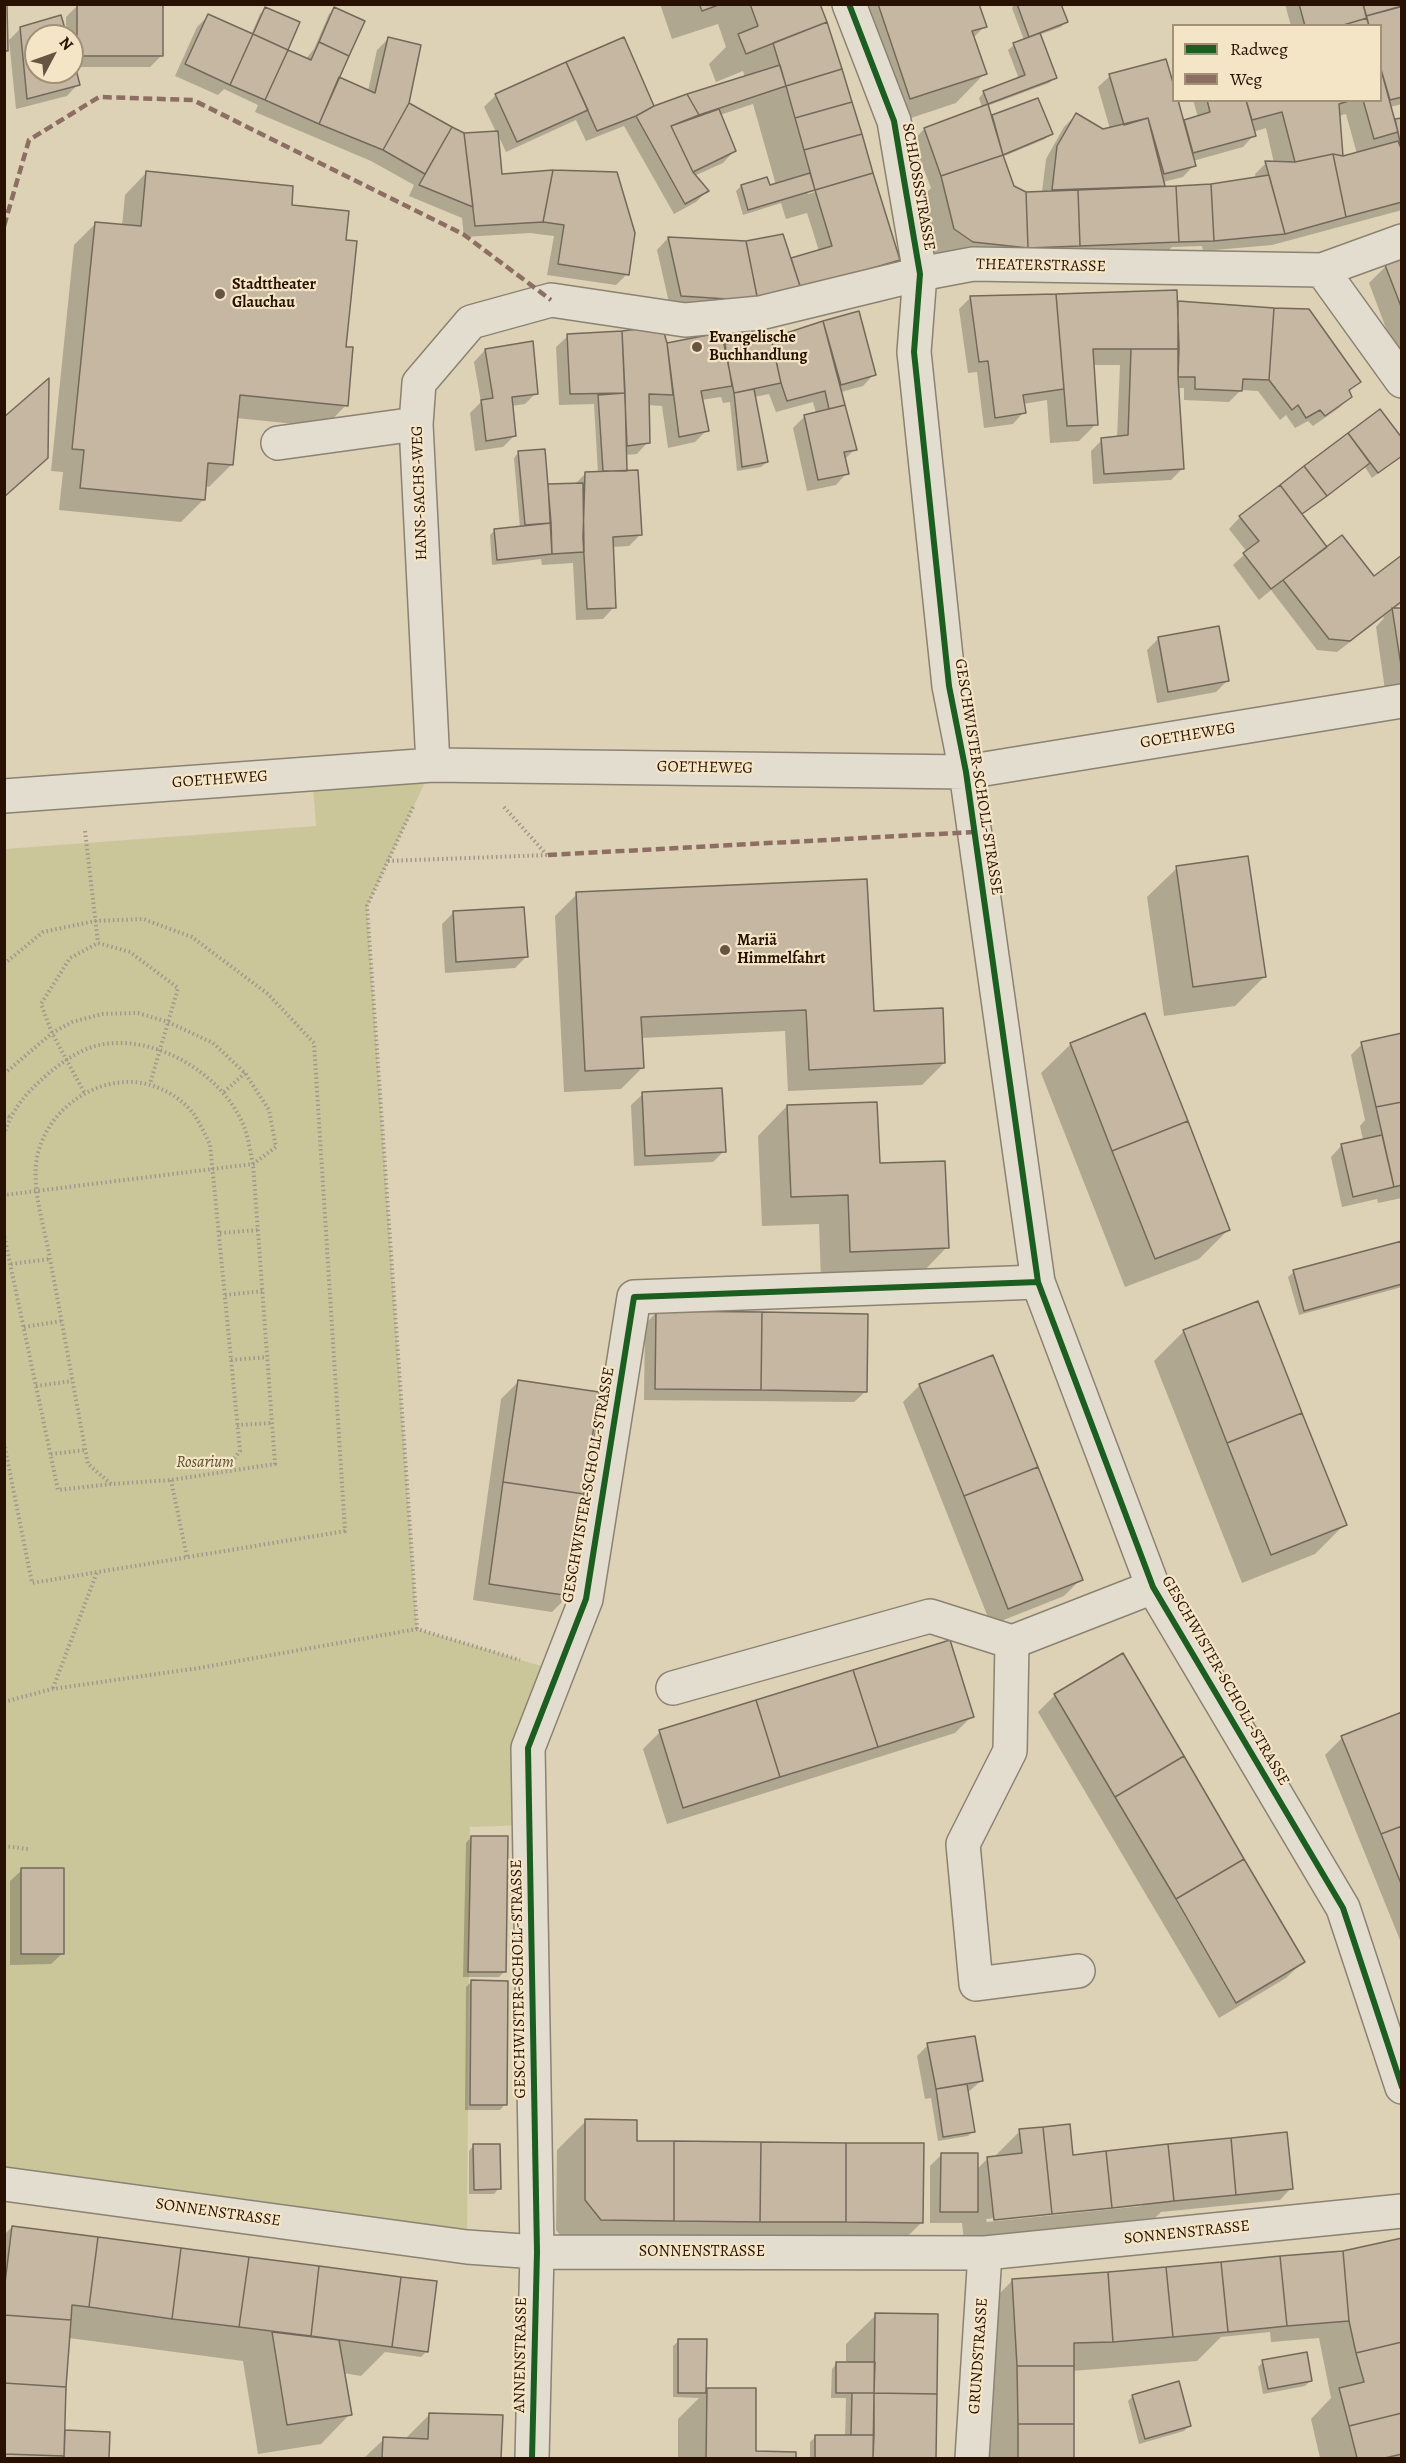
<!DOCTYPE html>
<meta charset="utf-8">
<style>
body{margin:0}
#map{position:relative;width:1406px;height:2463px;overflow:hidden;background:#ddd1b6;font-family:Alegreya,serif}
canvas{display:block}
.frame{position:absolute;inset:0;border:6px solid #281003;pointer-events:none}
.legend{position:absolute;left:1172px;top:24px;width:210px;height:78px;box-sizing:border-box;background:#f3e5c5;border:2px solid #a29077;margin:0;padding:8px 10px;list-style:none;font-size:18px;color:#281003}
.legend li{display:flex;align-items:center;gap:12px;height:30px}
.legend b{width:30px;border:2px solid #a29077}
.north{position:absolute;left:24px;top:24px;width:60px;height:60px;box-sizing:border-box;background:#f3e5c5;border:2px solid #a29077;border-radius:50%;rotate:49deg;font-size:16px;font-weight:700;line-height:24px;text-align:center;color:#281003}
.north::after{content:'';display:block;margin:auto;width:21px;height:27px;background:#675442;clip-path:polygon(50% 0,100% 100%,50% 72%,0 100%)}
</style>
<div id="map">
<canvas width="1406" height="2463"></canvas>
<div class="frame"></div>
<ul class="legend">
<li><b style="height:8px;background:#1b5e20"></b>Radweg</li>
<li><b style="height:8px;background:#8d6e63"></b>Weg</li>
</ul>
<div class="north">N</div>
</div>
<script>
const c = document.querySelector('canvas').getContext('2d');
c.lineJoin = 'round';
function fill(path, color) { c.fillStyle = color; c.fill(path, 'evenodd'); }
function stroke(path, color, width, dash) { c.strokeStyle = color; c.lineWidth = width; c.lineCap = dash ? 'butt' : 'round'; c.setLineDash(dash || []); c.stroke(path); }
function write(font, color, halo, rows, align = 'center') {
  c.font = font + ' Alegreya,serif'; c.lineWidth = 4.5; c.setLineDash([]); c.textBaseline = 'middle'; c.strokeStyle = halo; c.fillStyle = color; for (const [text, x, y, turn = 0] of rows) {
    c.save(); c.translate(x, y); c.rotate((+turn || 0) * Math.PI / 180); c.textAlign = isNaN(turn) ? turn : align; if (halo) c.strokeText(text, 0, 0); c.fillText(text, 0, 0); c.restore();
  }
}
fill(new Path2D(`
 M433,765L367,907L417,1629L558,1671L529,1825L470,1827L467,2247L5,2184V849L316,826L312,774Z`), '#cbc69a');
fill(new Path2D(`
 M660,4H819L898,260L887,271L745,312L670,307L657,250L668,238L791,260L819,251L807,213L786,219L781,203L743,215L736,191L741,186L769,187L776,185L753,104L720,115L734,151L723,163L694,176L707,191L696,202L674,214L624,126L586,141L576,120L506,152L498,135L501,176L627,274L616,285L547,275L554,236L530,233L464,237L462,218L409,196L414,185L371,161L255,112L258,105L224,89L218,95L175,76L197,27L208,16L251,35L260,14L266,9L286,51L306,59L314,49L329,14L335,9L337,78L368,91L377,50L388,39L407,104L463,135L496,132L484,107L496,95L653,108L745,78L743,71L716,82L709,64L726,47L718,24L672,39ZM838,182V185L808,194L807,191Z
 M863,4H962L985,26L973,38L985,73L956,103L881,128Z
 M1015,4H1060L1066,22L1061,27L1039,35L1055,78L1049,83L987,106L991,118L993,116L1051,134L1045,139L1002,157L1013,187L1025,193L1042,192L1046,159L1064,127L1076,115L1102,130L1110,129L1098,87L1110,76L1174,100L1183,122L1198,117L1193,100H1380V26H1291L1285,4H1398L1399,8H1402V104L1390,107L1394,122L1402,119V210L1272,245L1203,251L1202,246L1172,247L1166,253L925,259L913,206L931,188L913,141L924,129L982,107L979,98L984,92L1019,79L1008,50L1014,45L1024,40L1012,8ZM1346,114L1357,154L1342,158L1338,116ZM1266,128L1274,163H1266L1255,174L1256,179L1212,186L1164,187L1163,182L1183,177L1194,165L1193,161L1243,147L1254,135L1253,132Z
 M77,6L161,56L150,67H74L78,84L67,96L16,109L9,40L21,28L66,33V17ZM36,36H72V72H36Z
 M146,173L290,206L344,242L346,405L325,427L236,418L231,465L209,487L204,486L203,500L181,522L59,510L63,472L51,471L74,245L96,223L122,226L125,195Z
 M1402,260V362L1399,363L1369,283L1386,266Z
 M971,297L1176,306L1178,303L1359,381L1348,393L1350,397L1339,408L1313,426L1308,421L1295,428L1286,415L1280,420L1258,391L1241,390L1229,402L1184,400V388H1177L1182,469L1171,480L1093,484L1091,451L1102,440L1117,438L1120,365H1093L1096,424L1079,441L1050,443L1047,400L1023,404L1024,412L1013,424L984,428L977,372L968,373L959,309Z
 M857,313L874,374L863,386L841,392L855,449L844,460L847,473L836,485L807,491L793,428L805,416L816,413L813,402L776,412L769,394L754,397L767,462L761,467L737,471L730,402L723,403L721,397L701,400L707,430L695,442L668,448L662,406L648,405V442L637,454L625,455L626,472L640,535L629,546L612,547L614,607L603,619L576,620L573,563L542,565L541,559L492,565L490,535L495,530L520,528L514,458L519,452L546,488L549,485L575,484L585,474L598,473L594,404L559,405L556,347L568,336L666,345L721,334L723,346L771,340Z
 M485,350L536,393L525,404L511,406L515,435L503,447L475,451L470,413L481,402L474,362Z
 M1380,412L1402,455L1372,478L1365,467L1301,515L1326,549L1373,578L1402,557V603L1392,610L1402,609V694L1386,697L1376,627L1384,618L1383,617L1337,652L1317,650L1271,590L1259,600L1233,565L1247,552L1229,529L1240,517Z
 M1159,638L1228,680L1216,692L1157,703L1147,650Z
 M1177,868L1264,977L1235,1006L1164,1016L1147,897Z
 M577,894L872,1012L944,1063L922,1085L788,1091L785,1031L641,1038L643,1067L621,1089L564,1092L555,916Z
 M453,913L527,956L515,968L445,973L442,924Z
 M1402,1035V1198L1378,1203L1377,1199L1342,1207L1331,1157L1342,1145L1363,1140L1360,1126L1365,1120L1351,1055L1362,1044Z
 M1071,1044L1228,1230L1199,1259L1125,1287L1041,1073Z
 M643,1094L724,1151L713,1162L634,1166L631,1105Z
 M787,1106L947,1247L918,1277L821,1281L819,1224L762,1226L758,1136Z
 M1402,1242V1287L1299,1315L1288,1277L1294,1272Z
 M1257,1303L1345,1524L1315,1554L1242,1583L1154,1361L1183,1332Z
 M656,1313L866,1391L854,1402L644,1400L645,1324Z
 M518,1382L569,1595L552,1612L473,1600L501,1399Z
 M920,1385L1081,1579L1064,1596L991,1625L903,1402Z
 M1055,1695L1303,1962L1286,1978L1219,2018L1038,1712Z
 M1402,1714V1945L1325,1755L1342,1738Z
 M972,1716L955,1733L667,1824L643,1749L660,1732Z
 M471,1837L505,1971L499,1977H463L466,1843Z
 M22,1870L63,1953L51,1964L10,1965V1881Z
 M471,1982L505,2104L500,2110H465L466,1987Z
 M928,2045L981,2081L967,2093L973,2131L968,2136L938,2141L931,2098L925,2099L917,2056Z
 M586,2121L635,2143L922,2222L900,2244L572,2249L556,2230L557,2150Z
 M1020,2131L1071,2156L1291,2188L1280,2200L1161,2212L1143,2230L965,2249L962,2223H930V2166L941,2155L976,2170L988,2158H993ZM1142,2203V2206L987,2222L986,2219Z
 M474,2145L499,2188L494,2194H469V2151Z
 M12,2227L427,2351L421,2357L385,2352L361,2376L343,2373L350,2414L321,2444L258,2454L243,2361L69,2338L64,2432L108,2434L107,2458H4V2235Z
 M1402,2240V2458H1320L1311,2419L1331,2398L1319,2338L1271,2342L1270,2332L1221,2337L1197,2361L1072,2371L1073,2458H989V2396L983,2310L1013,2280L1343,2252Z
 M876,2315L937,2316L935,2458H810V2442L816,2436H845L846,2398H831L832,2369L837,2363H846V2344Z
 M679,2341L705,2392L708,2389L755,2453H795V2458H678V2419L699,2398L673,2397V2346Z
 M1263,2362L1311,2380L1305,2386L1263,2394L1258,2367Z
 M1133,2396L1189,2426L1184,2431L1139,2444L1128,2401Z
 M430,2414L501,2417L500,2458H364L384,2439L404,2440Z`), '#0003');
const building = new Path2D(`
 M4,4H7L8,51H4Z
 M77,4L163,5V56H77Z
 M699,4H721L702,11Z
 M750,4H820L827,22L746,54L738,34L758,26Z
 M878,4H979L987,27L972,31L987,74L910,99Z
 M1017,4H1061L1068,22L1029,37Z
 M1299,4H1363L1367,18L1340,26H1305Z
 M1363,4H1400V7L1366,16Z
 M1402,6V97L1390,100L1380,66V26H1369L1366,16Z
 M265,7L300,22L288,50L253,34Z
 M334,7L365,21L349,56L319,42Z
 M208,14L253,34L230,85L185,64Z
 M61,15L67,36H36V72H72V54L80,85L27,99L20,27Z
 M1367,18L1369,26H1340Z
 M827,22L842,69L786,86L773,43Z
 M1040,33L1057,78L988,104L983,91L1025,75L1013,43Z
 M253,34L288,50L265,100L230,85Z
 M388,37L421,45L409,103L383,150L319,124L339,77L375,93Z
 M624,37L654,106L636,116L597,131L566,62Z
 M319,42L349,56L319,124L265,100L288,50L311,60Z
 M1166,59L1174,86V100H1178L1196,166L1164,174L1148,118L1124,125L1109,74Z
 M566,62L588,110L517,142L495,94Z
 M780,65L786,86L699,115L687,94Z
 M1380,66L1398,132L1374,139L1363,100H1380Z
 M842,69L852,102L795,118L786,86Z
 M687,94L699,115L671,126L693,172L709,191L685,204L636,116L654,106Z
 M1038,98L1053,134L1003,155L992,115Z
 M1207,100H1246L1256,136L1193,153L1184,120L1210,112Z
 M1246,100H1352L1339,104L1343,156L1333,154L1295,162L1282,112L1252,120Z
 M852,102L862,134L804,150L795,118Z
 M409,103L452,127L425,174L383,150Z
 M988,104L1003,155L941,176L924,128Z
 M719,109L736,151L693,172L671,126Z
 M1076,113L1103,129L1148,118L1165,186L1052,190L1057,146Z
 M1402,118V151L1395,119Z
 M452,127L464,133L473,207L419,185Z
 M498,131L502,174L553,170L543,222L475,226L464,133Z
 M862,134L873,173L815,190L804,150Z
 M1398,141L1402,151V202L1346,217L1333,154L1343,156Z
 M1333,154L1346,217L1285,234L1265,161L1295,162Z
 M1003,155L1014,186L1026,192L1028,248L973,242L954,229L941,176Z
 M553,170L617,172L635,233L629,275L558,264L564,225L543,222Z
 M146,171L293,186L292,205L349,211L346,240L357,241L346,347H353L348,406L240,395L233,465L208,463L205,500L80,488L84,450L72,449L95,222L141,226Z
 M810,173L815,190L748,210L741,185L767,177L770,185Z
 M873,173L900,260L801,289L791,258L832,246L815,190Z
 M1269,175L1285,234L1214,241L1211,184Z
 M1211,184L1214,241L1179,242L1176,186Z
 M1176,186L1179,242L1080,246L1078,190Z
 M1078,190L1080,246L1028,248L1026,192Z
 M783,234L801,289L758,301L746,241Z
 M668,237L746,241L758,301L681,296Z
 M1402,259V309L1385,265Z
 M1177,290L1179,349H1093L1098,425L1067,426L1056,294Z
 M1056,294L1064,389L1023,395L1026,413L995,418L988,361L979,362L970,296Z
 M1178,301L1274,308L1269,380L1243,379L1242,391L1195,389V377H1178Z
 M1274,308L1309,309L1361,382L1349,390L1352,397L1325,416L1320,410L1306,418L1298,405L1292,410L1269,380Z
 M859,311L876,375L841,385L823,321Z
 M823,321L845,405L829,409L825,391L787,401L781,383L771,338Z
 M662,326L667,343L673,395L649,394L650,443L627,446L622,331Z
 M622,331L625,393L570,394L567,334Z
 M723,332L732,386L701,391L709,431L679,437L667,343Z
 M771,338L781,383L734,393L724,344Z
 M533,341L538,394L512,397L516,436L486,441L481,400L493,398L485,349Z
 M1131,349H1179L1178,377L1184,469L1104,474L1101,438L1128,435Z
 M49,378L48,458L4,497V417Z
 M754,389L768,462L742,467L734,393Z
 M625,393L627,471H603L598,395Z
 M845,405L857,450L844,452L849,474L818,480L804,415Z
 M1380,409L1402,438V456L1378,473L1348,433Z
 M1348,433L1370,463L1327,496L1304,466Z
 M545,449L551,523L525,525L518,451Z
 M1304,466L1327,496L1302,514L1280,485Z
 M638,470L642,535L613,537L616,608L587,609L583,538L585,472Z
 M583,483L584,552L552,554L548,484Z
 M1280,485L1327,547L1271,589L1243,553L1259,541L1239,516Z
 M551,523L552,554L497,560L494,529Z
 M1342,535L1374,576L1402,555V601L1350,641L1329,639L1283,580Z
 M1392,608H1402V672Z
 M1219,626L1229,681L1168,692L1158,637Z
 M1248,856L1266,977L1193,987L1176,866Z
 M867,879L874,1011L943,1008L945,1063L809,1070L806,1010L641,1017L644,1068L585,1071L576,892Z
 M524,907L528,957L456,962L453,911Z
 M1145,1013L1188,1121L1112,1151L1070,1043Z
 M1402,1033V1102L1376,1107L1361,1042Z
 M722,1088L726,1152L645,1156L642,1092Z
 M877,1102L880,1163L945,1161L949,1248L850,1252L848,1195L791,1197L787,1105Z
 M1402,1102V1185L1394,1187L1376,1107Z
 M1188,1121L1230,1230L1155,1259L1112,1151Z
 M1382,1135L1394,1187L1353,1197L1341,1144Z
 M1402,1241V1284L1304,1311L1293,1270Z
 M1258,1301L1302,1413L1227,1443L1183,1330Z
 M656,1311L762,1312L761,1390L655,1389Z
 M762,1312L868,1314L867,1392L761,1390Z
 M993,1355L1038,1467L964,1496L919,1384Z
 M518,1380L599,1392L584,1494L503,1482Z
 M1302,1413L1347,1525L1271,1555L1227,1443Z
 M1038,1467L1083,1580L1008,1609L964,1496Z
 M503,1482L584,1494L570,1596L489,1584Z
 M950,1640L974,1717L878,1747L853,1670Z
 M1123,1653L1184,1756L1115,1797L1054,1694Z
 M853,1670L878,1747L780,1777L756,1700Z
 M756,1700L780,1777L683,1808L659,1730Z
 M1402,1712V1826L1381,1834L1341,1736Z
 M1184,1756L1244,1859L1176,1899L1115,1797Z
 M1402,1826V1886L1381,1834Z
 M471,1836H508L506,1972H468Z
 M1244,1859L1305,1962L1236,2003L1176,1899Z
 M21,1868H64V1954H21Z
 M471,1980L508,1981L507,2105H470Z
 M975,2036L983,2081L936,2089L927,2043Z
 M967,2084L975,2132L943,2137L936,2089Z
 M585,2119L637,2120V2141H674V2221L601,2220L585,2200Z
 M1070,2124L1073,2155L1106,2151L1112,2208L1052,2214L1043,2127Z
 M1043,2127L1052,2214L994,2220L987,2157L1022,2153L1019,2129Z
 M1287,2132L1293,2189L1236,2195L1231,2138Z
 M1231,2138L1236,2195L1174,2201L1168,2144Z
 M674,2141L761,2142L760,2222L674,2221Z
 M761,2142L846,2143V2222H760Z
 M846,2143H924L923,2223L846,2222Z
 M473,2144H500L501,2189L474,2190Z
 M1168,2144L1174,2201L1112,2208L1106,2151Z
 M941,2153H978V2212H940Z
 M12,2226L98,2237L89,2307L72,2305L71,2320L4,2315V2291Z
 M98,2237L181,2248L172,2319L89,2307Z
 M1402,2238V2342L1356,2353L1349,2321L1343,2251Z
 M181,2248L249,2257L239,2327L172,2319Z
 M1343,2251L1349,2321L1287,2326L1280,2256Z
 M1280,2256L1287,2326L1228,2332L1221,2262Z
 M249,2257L319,2266L311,2336L239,2327Z
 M1221,2262L1228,2332L1173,2337L1166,2267Z
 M319,2266L401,2277L392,2347L311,2336Z
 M1166,2267L1173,2337L1113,2342L1108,2272Z
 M1108,2272L1113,2342L1074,2343V2366H1017L1012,2279Z
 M401,2277L437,2281L428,2352L392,2347Z
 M875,2313L938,2314L937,2394L874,2393Z
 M4,2315L71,2320L66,2387L4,2383Z
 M272,2332L339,2340L352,2415L287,2425Z
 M678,2339H707L706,2393H678Z
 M1402,2342V2413L1349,2426L1339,2388L1364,2382L1356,2353Z
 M1307,2352L1312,2381L1268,2389L1262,2360Z
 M836,2362H875L874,2393H836Z
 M1017,2366H1074V2424H1018Z
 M1179,2381L1191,2426L1145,2439L1132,2395Z
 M4,2383L66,2387L64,2456L4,2454Z
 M707,2388H756V2451L796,2452V2458H706Z
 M852,2393H874V2435H851Z
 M874,2393L937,2394L936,2458H873Z
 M429,2413L503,2415L501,2458H382L383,2437L428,2439Z
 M1402,2413V2454L1385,2458H1357L1349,2426Z
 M1018,2424H1074V2458H1018Z
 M65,2430L110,2432L109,2458H64Z
 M815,2435H874L873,2458H815Z
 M4,2454L64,2456V2458H4Z`);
fill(building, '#c6b7a2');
stroke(building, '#73695a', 1.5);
const minor = new Path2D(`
 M849,4L894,121L920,274L914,352L949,686L966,772L1038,1282L1153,1587L1343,1908L1402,2087
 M1322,270L1402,381
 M278,443L416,424
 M433,765L416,424L419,383L471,322L551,300L685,320L760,313L920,274L973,264L1322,270L1402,241
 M4,796L433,765L966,772L1402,701
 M673,1688L930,1616L1012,1642
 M1078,1971L976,1984L963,1844L1010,1751L1012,1642L1153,1587
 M4,2184L467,2247L537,2252L985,2253L1402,2211
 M532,2458L537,2252L528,1748L586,1599L634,1297L1038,1282
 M972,2458L985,2253`);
stroke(minor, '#8c8272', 36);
stroke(new Path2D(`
 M413,807L367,906L417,1629
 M504,807L547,855
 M85,831L98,943
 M388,861L548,855
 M4,964L43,932L95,921L143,919L192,937L268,994L314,1043L345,1531L32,1583L4,1443
 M4,1074L52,1033L72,1022L102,1014L138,1013L168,1022L213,1043L245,1073L269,1110L276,1147L253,1164L4,1195
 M84,1092L52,1033L41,1004L70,958L98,943L130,952L178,988L150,1084
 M224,1092L245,1073
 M4,1114L10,1117
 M4,1135C12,1108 28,1091 49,1073C65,1060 83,1047 105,1044C159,1036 222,1075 243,1124C248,1136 250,1151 253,1164L275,1464L171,1480L111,1484L58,1490L4,1235
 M220,1233L258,1230
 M11,1264L50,1259
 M225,1295L263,1291
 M24,1327L62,1321
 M231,1360L267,1357
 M36,1386L72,1381
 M237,1425L272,1423
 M51,1454L85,1450
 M171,1480L187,1557
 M111,1484L88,1464C75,1396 63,1327 50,1259C45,1229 33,1194 36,1164C41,1120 81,1084 125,1082C150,1080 181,1095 195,1116C201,1125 205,1135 210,1144L240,1451L225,1470
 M53,1688L97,1572
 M4,1702L52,1689L199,1668L417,1629L520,1660
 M4,1846L28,1849`), '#9f988c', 4, [1.5, 3]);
stroke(minor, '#e3ddd0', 33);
stroke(new Path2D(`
 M4,226L29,140L99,97L193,100L463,234L551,300
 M548,855L974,832`), '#8d6e63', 4.5, [9, 4.5]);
stroke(new Path2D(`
 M849,4L894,121L920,274L914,352L949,686L966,772L1038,1282L1153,1587L1343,1908L1402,2087
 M532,2458L537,2252L528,1748L586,1599L634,1297L1038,1282`), '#1b5e20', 6);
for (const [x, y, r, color] of [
 [220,294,6,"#675442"],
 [697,347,6,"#675442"],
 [725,950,6,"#675442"]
]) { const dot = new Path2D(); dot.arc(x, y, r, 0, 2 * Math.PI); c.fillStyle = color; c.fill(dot); stroke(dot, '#f3e5c5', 2); }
write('16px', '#281003', '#f3e5c5', [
 ["SCHLOSSSTRASSE",918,187,80],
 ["THEATERSTRASSE",1041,266,1],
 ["HANS-SACHS-WEG",420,493,-92],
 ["GOETHEWEG",1188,736,-9],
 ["GOETHEWEG",705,768,1],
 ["GESCHWISTER-SCHOLL-STRASSE",978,777,81],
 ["GOETHEWEG",220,780,-4],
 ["GESCHWISTER-SCHOLL-STRASSE",589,1485,-80],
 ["GESCHWISTER-SCHOLL-STRASSE",1225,1681,60],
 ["GESCHWISTER-SCHOLL-STRASSE",519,1979,-91],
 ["SONNENSTRASSE",218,2213,8],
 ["SONNENSTRASSE",1187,2233,-6],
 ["SONNENSTRASSE",702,2252],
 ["ANNENSTRASSE",521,2355,-89],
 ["GRUNDSTRASSE",979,2356,-86]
]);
write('bold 16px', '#281003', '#f3e5c5', [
 ["Stadttheater",232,285],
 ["Glauchau",232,303],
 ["Evangelische",709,338],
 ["Buchhandlung",709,356],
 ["Mariä",737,941],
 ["Himmelfahrt",737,959]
], 'left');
write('italic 16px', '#5c4d30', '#f3e5c5', [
 ["Rosarium",205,1463]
]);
</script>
